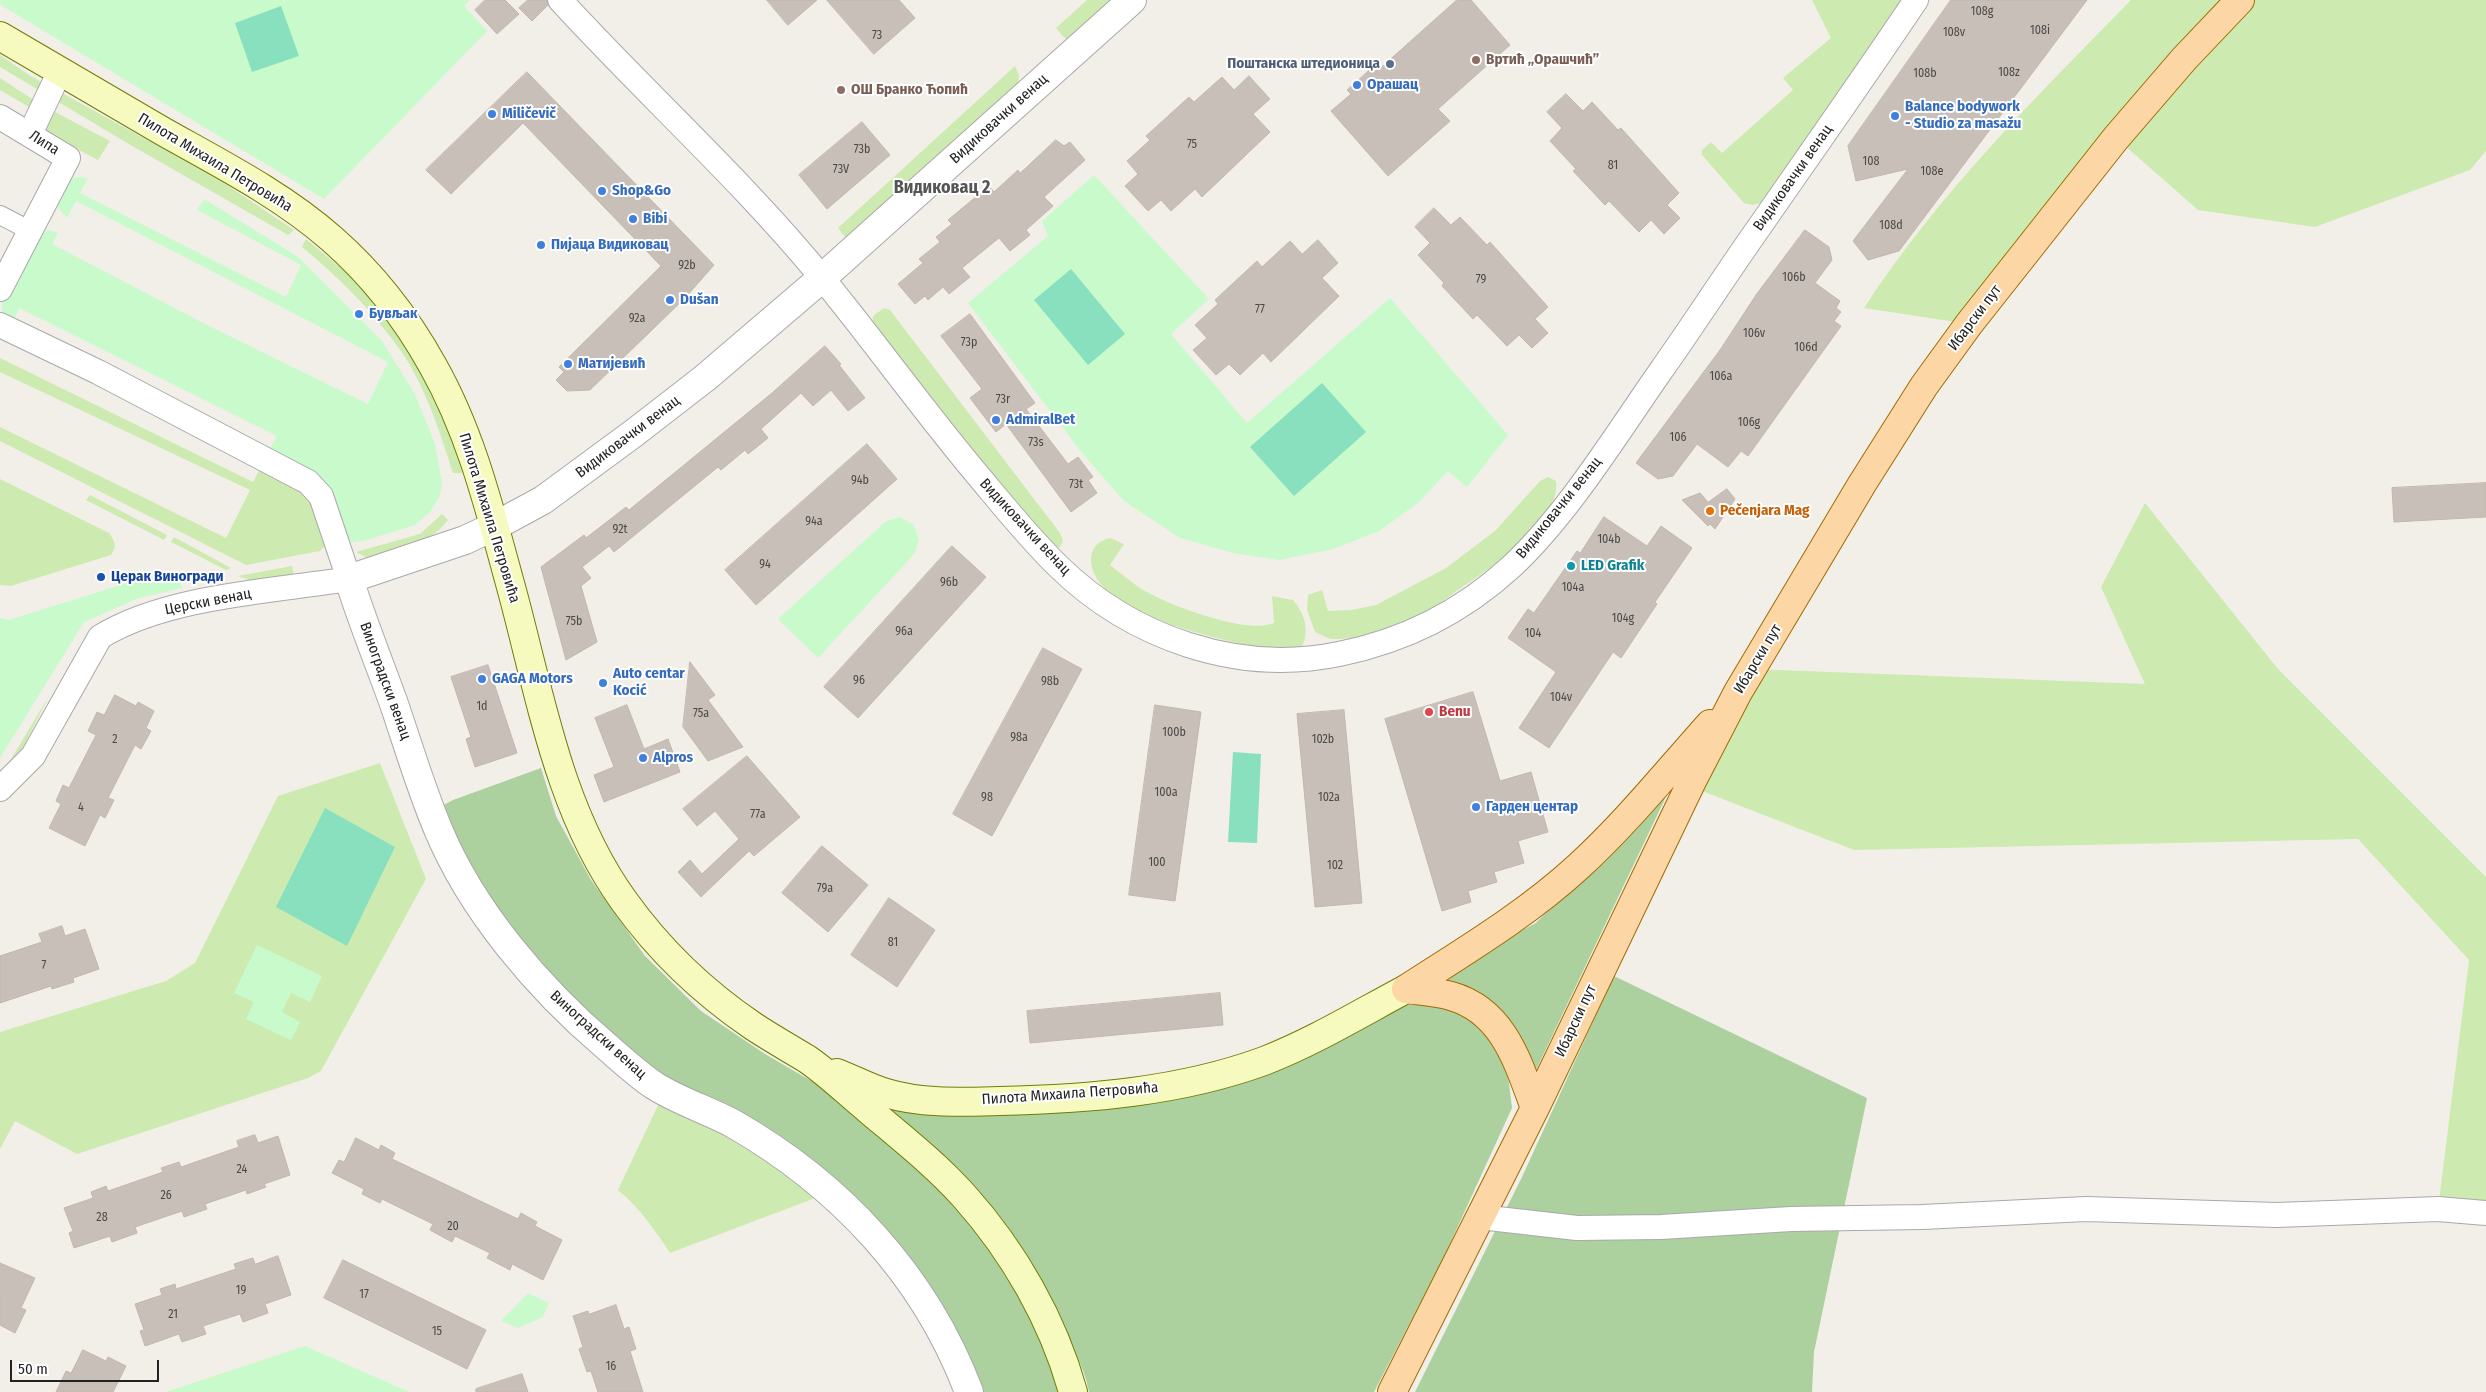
<!DOCTYPE html>
<meta charset="utf-8">
<style>
body{margin:0}
#map{position:relative;width:2486px;height:1392px;overflow:hidden;background:#f2efe9;font-family:"Fira Sans Condensed",sans-serif}
canvas{display:block}
.scale{position:absolute;left:10px;top:1360px;width:149px;height:22px;box-sizing:border-box;border:2px solid #222;border-top:0;padding-left:6px;font-size:15px;line-height:18px;white-space:nowrap;color:#222;-webkit-text-stroke:4px #fff;paint-order:stroke}
</style>
<div id="map">
<canvas width="2486" height="1392"></canvas>
<div class="scale">50 m</div>
</div>
<script>
const c = document.querySelector('canvas').getContext('2d');
c.lineJoin = 'round';
function fill(path, color) { c.fillStyle = color; c.fill(path, 'evenodd'); }
function stroke(path, color, width, dash) { c.strokeStyle = color; c.lineWidth = width; c.lineCap = dash ? 'butt' : 'round'; c.setLineDash(dash || []); c.stroke(path); }
function write(font, color, halo, rows, align = 'center') {
  c.font = font + ' "Fira Sans Condensed",sans-serif'; c.lineWidth = 4; c.setLineDash([]); c.textBaseline = 'middle'; c.strokeStyle = halo; c.fillStyle = color; for (const [text, x, y, turn = 0] of rows) {
    c.save(); c.translate(x, y); c.rotate((+turn || 0) * Math.PI / 180); c.textAlign = isNaN(turn) ? turn : align; if (halo) c.strokeText(text, 0, 0); c.fillText(text, 0, 0); c.restore();
  }
}
fill(new Path2D(`
 M1087,0H1115L1068,42L1056,28Z
 M1812,0H1902L1761,203L1753,205L1744,203L1702,155V150L1711,142L1722,153L1793,90L1783,78L1831,38Z
 M2131,0H2486V151L2470,170L2315,227L2198,210L2116,138L1969,324L1864,308C1938,194 2036,97 2131,0Z
 M0,55L29,75L218,179L294,230L288,235L127,143L0,67Z
 M1015,66L1019,75L1018,91L852,235L845,237L838,228Z
 M0,78L40,104L110,141L98,160L30,124L36,111L0,90Z
 M306,239L353,278L386,318L426,377L461,460L462,473H453C440,432 424,382 398,347C371,309 337,276 302,247Z
 M884,308L890,310L1060,533L1063,541L1060,547L1055,548L1048,544L873,323V316Z
 M0,358L253,482L260,469L304,494L312,506L325,546L320,551L246,565L0,441V427L226,538L250,490L0,372Z
 M1548,477L1556,481C1562,522 1485,572 1455,592C1443,601 1430,612 1417,617C1392,628 1360,640 1332,639C1326,638 1320,634 1315,632L1307,610L1308,595L1322,590L1328,611L1351,610L1376,605L1446,568L1496,530L1540,481Z
 M0,479L109,533C115,541 117,547 111,555L11,586L0,585Z
 M90,495L167,535L164,540L86,500Z
 M2145,503L2278,669L2486,877V1213L2438,1209L2469,960L2358,839L1854,850L1689,786L1752,669L2145,684L2101,587Z
 M442,514L448,520C429,546 397,550 369,559L356,552L420,534Z
 M174,537L231,568L226,570L171,542Z
 M1110,538L1124,544L1110,565C1122,574 1133,584 1145,591C1169,605 1247,635 1274,623L1272,596L1293,600C1305,614 1311,633 1300,650L1286,653C1242,644 1089,618 1091,558C1092,546 1099,541 1110,538Z
 M292,566L294,576L255,582L238,576Z
 M49,696L15,763L0,779V770L8,764Z
 M380,763L426,879L321,1071L308,1078L77,1154L15,1121L0,1149V1032L166,981L195,963L278,796Z
 M659,1103L674,1105L806,1185L818,1197L670,1253C655,1230 640,1208 618,1190Z`), '#cdebb0');
fill(new Path2D(`
 M541,768L556,816L591,880L645,956L701,1011L765,1054L820,1086L947,1193L989,1241L1032,1312L1065,1392H976L914,1270L684,1089L641,1061L580,1006L540,965L496,910L438,808L453,800Z
 M1673,782L1534,1074L1510,1029L1417,986L1536,923Z
 M1614,976L1867,1098L1814,1352L1812,1392H1415L1522,1177Z
 M1436,1003L1476,1020L1506,1059L1512,1108L1442,1261L1374,1392H1089C1084,1364 1067,1338 1054,1313C1032,1273 1010,1232 983,1196C955,1159 914,1131 877,1103L1135,1095L1397,1006Z`), '#add19e');
fill(new Path2D(`
 M0,0H470L464,6L487,31L324,199L4,7L0,4Z
 M1094,175L1209,299L1171,334L1247,423L1390,298L1508,435L1467,487L1448,471L1418,503L1379,531L1333,549L1279,560L1233,553L1180,538L1124,501L1082,453L968,303L1048,236L1042,221Z
 M77,177L88,178L80,193L286,297L301,265L197,210L204,199L297,256L382,341L415,394L435,444L442,483L440,496L430,512L415,525L367,540L348,543L269,450L277,436L19,308L13,322L2,316V299L39,235L49,230L58,233L52,244L207,325L368,404L388,362L76,201L67,218L58,208L56,200L67,179Z
 M899,517L913,524L919,539L915,553L818,658L778,619L885,522Z
 M149,576H165L180,582L182,588L139,598L84,622L0,758V618L9,620Z
 M257,945L322,976L310,1002L291,993L282,1012L300,1022L291,1040L246,1019L254,1002L234,993Z
 M528,1293L549,1303L543,1317L518,1328L501,1321Z
 M305,1346L409,1392H166Z`), '#c8facc');
fill(new Path2D(`
 M281,6L299,56L252,72L235,23Z
 M1071,269L1125,334L1088,365L1034,300Z
 M1322,383L1366,432L1294,496L1250,447Z
 M1233,752L1261,754L1257,843L1228,842Z
 M325,808L395,847L347,946L276,907Z`), '#88e0be');
const building = new Path2D(`
 M485,0H505L519,14L497,34L475,10Z
 M528,0H547L548,5L532,21L519,8Z
 M767,0H817L788,25Z
 M827,0H899L915,18L874,54Z
 M1457,0H1471L1510,45L1438,109L1450,121L1388,176L1331,111L1351,94L1347,90L1375,65L1379,69Z
 M1951,0H2087L1899,251L1868,260L1853,241L1908,169L1856,181L1848,146Z
 M527,72L714,265L685,298L590,390L567,391L556,380L564,372L559,367L661,266L523,123L451,194L426,170Z
 M1249,76L1270,99L1253,114L1270,132L1202,197L1195,189L1171,211L1161,200L1148,211L1125,186L1138,174L1127,161L1150,140L1146,136L1189,97L1194,102L1222,77L1234,90Z
 M1566,94L1583,111L1592,102L1618,130L1621,128L1679,193L1667,205L1680,218L1664,234L1651,220L1639,232L1609,201L1605,205L1573,171L1576,169L1550,141L1562,128L1547,112Z
 M862,122L890,155L827,209L799,175Z
 M1056,140L1064,146L1070,142L1085,160L1044,197L1053,206L1026,230L1030,235L1010,251L999,238L962,268L970,277L949,294L943,287L928,300L925,296L915,304L898,284L923,263L919,259L940,242L936,237L952,224L948,220L989,186L994,192L1018,170L1020,173Z
 M1434,208L1451,225L1460,217L1487,245L1490,242L1548,307L1535,319L1548,333L1532,348L1519,335L1507,346L1477,315L1473,319L1442,286L1444,283L1418,255L1430,243L1415,227Z
 M1805,230L1829,247L1832,260L1815,283L1840,301L1836,308L1841,312L1834,321L1841,326L1748,456L1741,451L1728,467L1697,444L1673,476L1658,479L1636,463L1720,350L1756,295Z
 M1318,240L1338,263L1322,278L1339,296L1271,362L1263,353L1240,375L1229,364L1216,375L1193,350L1207,338L1195,325L1218,304L1215,300L1257,261L1262,267L1290,241L1302,254Z
 M970,314L1035,403L1026,409L1068,464L1078,457L1093,477L1088,480L1097,493L1071,512L1006,424L996,432L970,398L982,389L941,336Z
 M825,346L841,364L839,365L865,398L848,411L831,390L813,406L801,393L761,429L768,438L748,454L745,450L721,470L718,467L614,552L609,546L582,567L591,578L581,586L597,642L566,660L541,567L584,535L586,538L626,507L629,510L772,393Z
 M867,444L897,479L756,605L725,570Z
 M2486,483V517L2394,522L2392,488Z
 M1727,489L1735,499L1715,529L1710,524L1708,526L1682,500L1700,493L1708,502Z
 M1604,517L1647,546L1661,526L1692,548L1655,602L1657,604L1621,658L1613,652L1549,748L1519,728L1556,672L1508,638L1528,609L1534,613L1577,551L1580,553Z
 M952,546L986,577L858,718L824,687Z
 M1043,648L1082,669L992,836L953,814Z
 M690,662L715,695L708,700L743,747L708,761L683,727Z
 M488,665L517,753L475,767L466,739L471,737L451,677Z
 M1473,692L1500,781L1531,772L1548,832L1518,841L1524,863L1494,872L1497,882L1468,891L1471,902L1442,911L1385,719Z
 M115,695L136,706L138,702L154,711L146,728L151,731L141,749L135,745L108,798L114,800L105,818L100,815L85,846L49,828L61,804L56,801L63,785L69,788L96,735L88,731L97,712L104,715Z
 M627,705L644,749L668,739L680,772L604,802L594,775L614,767L595,718Z
 M1155,705L1201,712L1175,901L1129,895Z
 M1344,710L1362,903L1315,907L1297,714Z
 M747,756L800,817L754,856L749,851L701,897L678,872L690,860L702,874L739,839L715,811L697,826L683,809Z
 M822,846L868,885L828,932L782,893Z
 M889,898L935,930L897,987L851,955Z
 M62,926L65,936L85,929L99,969L73,978L74,982L52,989L51,986L0,1003V956L42,942L39,934Z
 M1220,993L1223,1025L1030,1043L1027,1011Z
 M255,1135L258,1143L278,1136L290,1175L264,1184L266,1187L247,1194L246,1190L205,1204L207,1209L184,1217L182,1211L135,1227L137,1233L112,1242L110,1236L74,1248L69,1233L73,1231L64,1208L93,1198L91,1192L106,1186L108,1191L163,1172L161,1168L179,1162L181,1167L239,1147L237,1141Z
 M356,1138L379,1150L381,1145L395,1153L392,1159L518,1219L521,1213L537,1222L535,1226L562,1240L543,1280L512,1264L510,1270L487,1258L490,1253L455,1236L452,1242L430,1230L433,1224L382,1199L380,1203L362,1194L364,1189L332,1173L339,1160L344,1162Z
 M278,1256L291,1295L265,1304L268,1313L243,1322L240,1314L203,1326L206,1334L182,1342L179,1334L145,1346L140,1331L144,1330L135,1304L162,1295L160,1289L175,1284L176,1289L236,1269L234,1264L253,1258L255,1264Z
 M343,1260L486,1330L467,1369L324,1298Z
 M0,1263L35,1278L21,1308L26,1310L15,1333L0,1325Z
 M616,1305L624,1329L629,1327L636,1349L630,1351L643,1392H598L591,1371L587,1372L579,1349L583,1347L573,1316L588,1311L589,1314Z
 M83,1350L106,1361L108,1357L126,1366L113,1392H56L66,1371L71,1373Z
 M522,1374L528,1392H476V1389Z`);
fill(building, '#c7bfb8');
stroke(building, '#c4b6ab', 1);
const pedestrian = new Path2D(`
 M0,215L29,230`);
const minor = new Path2D(`
 M560,0C646,94 742,180 823,279C877,345 926,414 981,479C1006,509 1031,540 1059,567C1132,638 1238,675 1339,654C1404,641 1462,612 1511,567C1567,515 1616,435 1660,372C1694,324 1726,274 1760,226C1812,151 1865,76 1916,0
 M0,117L68,158L0,289
 M30,134L60,71
 M0,325L98,372L308,482L321,496L349,579C273,591 166,596 100,637L33,756L0,789
 M1480,1217L1577,1228L1661,1227L1791,1219L1922,1217L2086,1209L2277,1215L2438,1209L2486,1213`);
const tertiary = new Path2D(`
 M969,1392C925,1275 839,1184 732,1123C707,1110 679,1101 655,1086C638,1075 621,1059 606,1046C539,989 472,911 438,829C421,789 408,745 394,704C379,662 362,621 349,579L465,540L495,526L543,500L634,433L705,378L822,278L1132,0`);
const secondary = new Path2D(`
 M0,36C54,68 109,100 164,132C221,164 282,195 332,239C372,274 407,319 433,366C472,435 490,511 511,587C540,693 558,810 624,901C659,950 703,992 753,1026C771,1038 789,1048 807,1059C829,1074 849,1094 870,1111C902,1138 935,1164 964,1196C1014,1252 1053,1320 1073,1392
 M837,1073C853,1079 869,1088 886,1093C922,1104 962,1102 999,1101C1088,1099 1179,1092 1264,1061C1313,1042 1359,1014 1406,989`);
const primary = new Path2D(`
 M1406,989C1465,951 1527,914 1579,866C1626,823 1667,772 1710,724
 M1406,989C1421,991 1437,992 1451,996C1504,1011 1518,1063 1535,1108
 M1392,1392L1535,1108L1693,779L1738,692L1862,484L1924,386L1969,324L2116,138L2184,59L2240,0`);
stroke(pedestrian, '#a9a9a9', 20);
stroke(minor, '#a9a9a9', 26);
stroke(tertiary, '#a9a9a9', 30);
stroke(secondary, '#707d05', 30);
stroke(primary, '#a06b00', 30);
stroke(pedestrian, '#fff', 18);
stroke(minor, '#fff', 24);
stroke(tertiary, '#fff', 28);
stroke(secondary, '#f7fabf', 28);
stroke(primary, '#fcd6a4', 28);
for (const [x, y, r, color] of [
 [1476,60,5,"#8d6e63"],
 [1390,64,5,"#5c6f8a"],
 [1357,85,5,"#3f7fe0"],
 [841,90,5,"#8d6e63"],
 [492,114,5,"#3f7fe0"],
 [1895,116,5,"#3f7fe0"],
 [602,191,5,"#3f7fe0"],
 [633,219,5,"#3f7fe0"],
 [541,245,5,"#3f7fe0"],
 [670,300,5,"#3f7fe0"],
 [359,314,5,"#3f7fe0"],
 [568,364,5,"#3f7fe0"],
 [996,420,5,"#3f7fe0"],
 [1710,511,5,"#e8710a"],
 [1571,566,5,"#0f9aa8"],
 [101,577,5,"#1a4fb4"],
 [482,679,5,"#3f7fe0"],
 [603,683,5,"#3f7fe0"],
 [1429,712,5,"#e0444e"],
 [643,758,5,"#3f7fe0"],
 [1476,807,5,"#3f7fe0"]
]) { const dot = new Path2D(); dot.arc(x, y, r, 0, 2 * Math.PI); c.fillStyle = color; c.fill(dot); stroke(dot, '#fff', 2); }
write('12px', '#4b4948', null, [
 ["108g",1982,12],
 ["108i",2040,31],
 ["108v",1954,33],
 ["73",877,36],
 ["108z",2009,73],
 ["108b",1925,74],
 ["75",1192,145],
 ["73b",862,150],
 ["108",1871,162],
 ["81",1613,166],
 ["73V",841,170],
 ["108e",1932,172],
 ["108d",1891,226],
 ["92b",687,266],
 ["106b",1794,278],
 ["79",1481,280],
 ["77",1260,310],
 ["92a",637,319],
 ["106v",1754,334],
 ["73p",969,343],
 ["106d",1806,348],
 ["106a",1721,377],
 ["73r",1003,400],
 ["106g",1749,423],
 ["106",1678,438],
 ["73s",1036,443],
 ["94b",860,481],
 ["73t",1076,485],
 ["94a",814,522],
 ["92t",620,530],
 ["104b",1609,540],
 ["94",765,565],
 ["96b",949,583],
 ["104a",1573,588],
 ["104g",1623,619],
 ["75b",574,622],
 ["96a",904,632],
 ["104",1533,634],
 ["96",859,681],
 ["98b",1050,682],
 ["104v",1561,698],
 ["1d",482,707],
 ["75a",701,714],
 ["100b",1174,733],
 ["98a",1019,738],
 ["2",115,740],
 ["102b",1323,740],
 ["100a",1166,793],
 ["98",987,798],
 ["102a",1329,798],
 ["4",81,808],
 ["77a",758,815],
 ["100",1157,863],
 ["102",1335,866],
 ["79a",825,889],
 ["81",893,943],
 ["7",44,966],
 ["24",242,1170],
 ["26",166,1196],
 ["28",102,1218],
 ["20",453,1227],
 ["19",241,1291],
 ["17",364,1295],
 ["21",173,1315],
 ["15",437,1332],
 ["16",611,1367]
]);
write('bold 15px', '#785e54', '#fff', [
 ["Вртић „Орашчић”",1486,60],
 ["ОШ Бранко Ћопић",851,90]
], 'left');
write('bold 15px', '#4e5e75', '#fff', [
 ["Поштанска штедионица",1380,64]
], 'right');
write('bold 15px', '#366cbe', '#fff', [
 ["Орашац",1367,85],
 ["Balance bodywork",1905,107],
 ["- Studio za masažu",1905,124],
 ["Miličevič",502,114],
 ["Shop&Go",612,191],
 ["Bibi",643,219],
 ["Пијаца Видиковац",551,245],
 ["Dušan",680,300],
 ["Бувљак",369,314],
 ["Матијевић",578,364],
 ["AdmiralBet",1006,420],
 ["Auto centar",613,674],
 ["Kocić",613,691],
 ["GAGA Motors",492,679],
 ["Alpros",653,758],
 ["Гарден центар",1486,807]
], 'left');
write('15px', '#222', '#fff', [
 ["Видиковачки венац",999,119,-42],
 ["Липа",44,143,32],
 ["Пилота Михаила Петровића",215,163,31],
 ["Видиковачки венац",1793,178,-55],
 ["Ибарски пут",1975,318,-53],
 ["Видиковачки венац",628,437,-37],
 ["Видиковачки венац",1559,508,-51],
 ["Пилота Михаила Петровића",489,518,73],
 ["Видиковачки венац",1025,527,47],
 ["Церски венац",208,602,-11],
 ["Ибарски пут",1758,659,-59],
 ["Виноградски венац",385,681,70],
 ["Ибарски пут",1576,1021,-65],
 ["Виноградски венац",598,1035,42],
 ["Пилота Михаила Петровића",1070,1094,-4]
]);
write('bold 15px', '#c56008', '#fff', [
 ["Pečenjara Mag",1720,511]
], 'left');
write('bold 15px', '#0d838f', '#fff', [
 ["LED Grafik",1581,566]
], 'left');
write('bold 15px', '#164399', '#fff', [
 ["Церак Виногради",111,577]
], 'left');
write('bold 15px', '#be3a42', '#fff', [
 ["Benu",1439,712]
], 'left');
write('bold 18px', '#555', '#fff', [
 ["Видиковац 2",942,188]
]);
</script>
